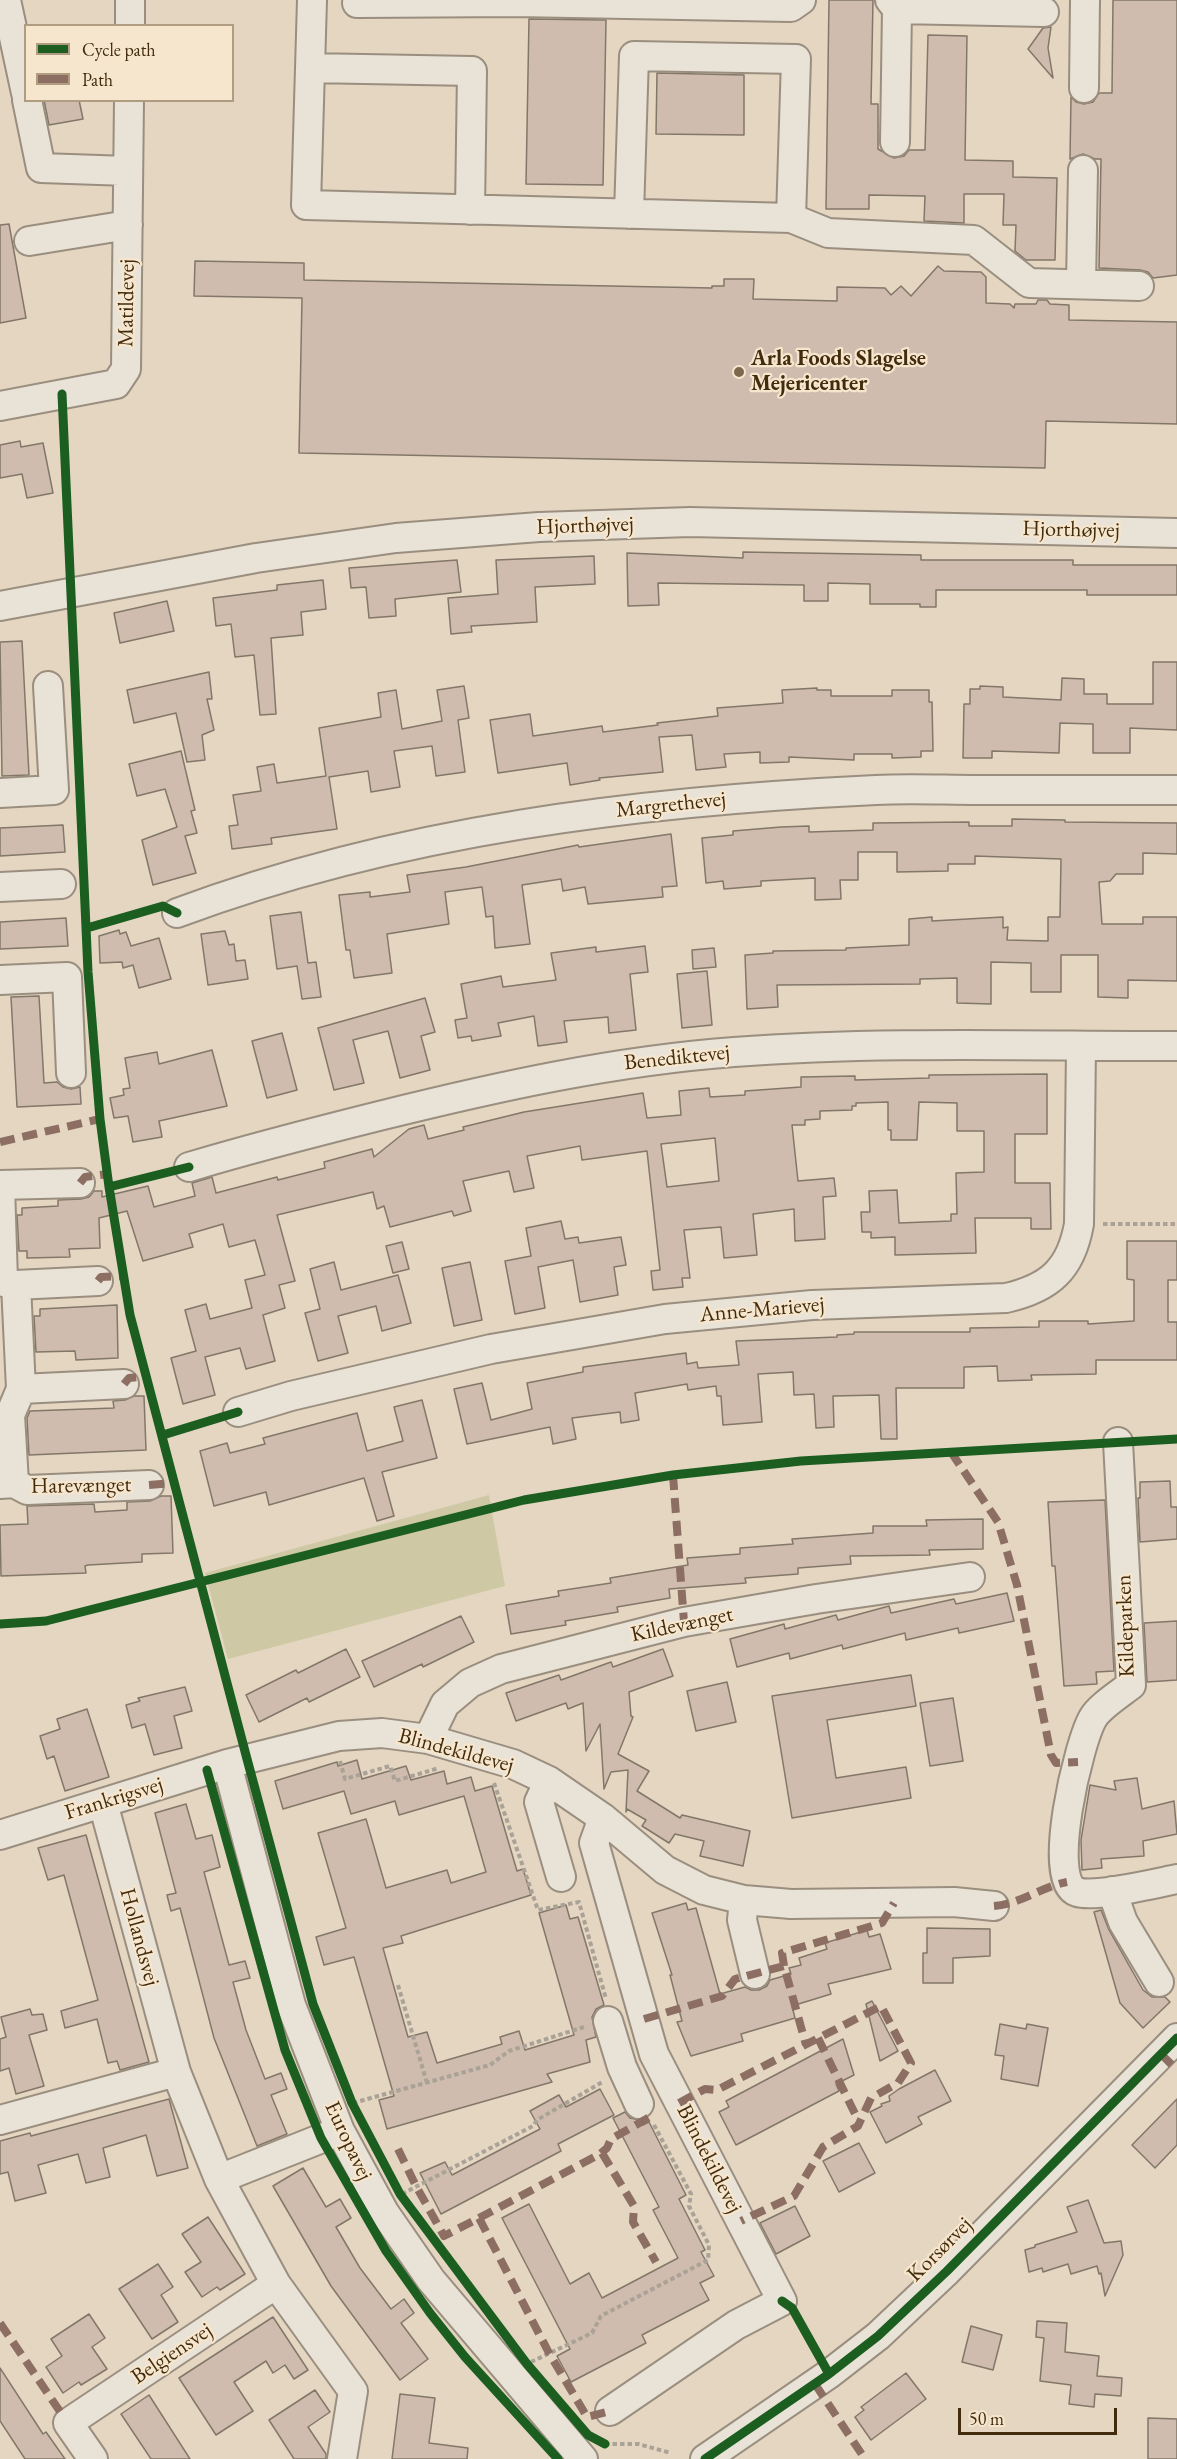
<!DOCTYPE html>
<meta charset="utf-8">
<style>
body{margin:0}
#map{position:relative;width:1177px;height:2459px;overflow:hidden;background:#e4d6c1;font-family:"EB Garamond",serif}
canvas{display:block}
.legend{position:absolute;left:24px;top:24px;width:210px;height:78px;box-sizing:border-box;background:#f7e6ce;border:2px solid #af9c81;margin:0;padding:8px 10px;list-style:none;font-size:18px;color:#432c0e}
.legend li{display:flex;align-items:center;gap:12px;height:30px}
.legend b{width:30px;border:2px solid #af9c81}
.scale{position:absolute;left:958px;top:2408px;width:159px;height:27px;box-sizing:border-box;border:3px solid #432c0e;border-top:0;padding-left:8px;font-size:18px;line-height:21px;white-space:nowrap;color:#432c0e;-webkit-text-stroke:4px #f7e6ce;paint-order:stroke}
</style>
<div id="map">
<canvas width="1177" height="2459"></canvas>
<ul class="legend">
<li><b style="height:8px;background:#1b5e20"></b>Cycle path</li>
<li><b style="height:8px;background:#8d6e63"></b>Path</li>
</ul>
<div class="scale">50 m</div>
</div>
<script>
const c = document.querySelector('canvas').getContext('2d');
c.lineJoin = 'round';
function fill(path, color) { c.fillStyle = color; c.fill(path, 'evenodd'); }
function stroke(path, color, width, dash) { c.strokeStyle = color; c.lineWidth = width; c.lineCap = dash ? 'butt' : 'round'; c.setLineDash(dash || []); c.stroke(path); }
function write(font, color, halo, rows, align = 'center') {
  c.font = font + ' "EB Garamond",serif'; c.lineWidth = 4.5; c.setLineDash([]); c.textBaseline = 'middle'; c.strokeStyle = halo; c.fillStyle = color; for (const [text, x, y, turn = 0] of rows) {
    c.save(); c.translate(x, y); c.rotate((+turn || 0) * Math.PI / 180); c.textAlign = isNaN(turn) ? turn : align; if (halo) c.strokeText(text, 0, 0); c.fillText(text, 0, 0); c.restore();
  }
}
fill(new Path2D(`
 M489,1495L505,1586L228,1659L205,1573Z`), '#cec9a4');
const building = new Path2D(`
 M829,0H873L871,104H878V149L894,158L904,156L909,150H925L928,35L967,36L965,160L1013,161V177L1057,178L1055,260H1026L1015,251L1016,225H1003L1004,194H964V223L924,221L925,196L869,195V209H826Z
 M1113,0H1177V275L1153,278L1148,272L1140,270L1099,268L1101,159H1095L1083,154L1070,159L1071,97L1076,102L1084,104L1093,102L1099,93H1112Z
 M529,19L606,20L603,185L526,184Z
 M1051,27L1048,48L1053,78L1028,49L1043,28Z
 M657,73L744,75V135L656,134Z
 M44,100H79L83,119L49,125Z
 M9,224L26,318L0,323V225Z
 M195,261L304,263V280L712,288V286H724V279H754L753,299L837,301V287L885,288L891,295L901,286L911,296L938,266L944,271L981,272L986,277V303L1010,304L1014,308L1015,304H1036L1038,300H1047L1050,304L1069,305V320L1177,322V424L1046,421L1045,468L299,453L302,298L194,296Z
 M20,441L21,447L43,443L53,493L27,498L22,474L0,478V445Z
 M743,552L921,555V560H1073V565H1177V595H1087V590H936V607H920V604H870V584L828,583V601H804V585L658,583L659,605L628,606L627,553L743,558Z
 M594,556L595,584L535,587L537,622L471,626L472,632L451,634L448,598L498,594L496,560Z
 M457,560L461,592L395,599L396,616L369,618L366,587L351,588L349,568Z
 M323,580L326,609L301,612L303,635L271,638L276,714L260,715L254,655L235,657L231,624L216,626L213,598L277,590V585Z
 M167,601L174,631L120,643L114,613Z
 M22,641L29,775L2,776L0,642Z
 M1153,662H1177V730L1130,728V753H1093V724L1060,723L1059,753L992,751V758H963L964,704H970V689H980V686L1003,687V697L1061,700L1062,678L1084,679V694H1107V704H1153Z
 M209,672L212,699H207L214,730L202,735L205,760L187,762L176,713L134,723L127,690Z
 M464,686L469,718L458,720L465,772L436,776L432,746L394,751L400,787L371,792L368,771L329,777L337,829L271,838L272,844L232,849L229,826L238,825L233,795L261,791L257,767L274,764L277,783L326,776L319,728L381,717L378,693L396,690L402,729L442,721L437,690Z
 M817,688V690H831V696H892V690H929V702H932L933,751H921V757L892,758V754H854V760L789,757V762L760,763V752L724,754L726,767L696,770L692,735L659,737L663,772L599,778L600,780L570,785L567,763L498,773L490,720L530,714L533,736L602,726L603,732L658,725L657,723L718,716L717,708L783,703L782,690Z
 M181,751L195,810L191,811L197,833L185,836L196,873L153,885L142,840L177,827L165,789L137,796L129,764Z
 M1012,819L1065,820V822L1177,823V854L1143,853V874H1116L1110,881L1099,882L1102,924H1143V917H1177V981L1128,980V998L1098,997V955H1061V992H1031V963L991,962V1004L957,1003V978L920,979V984L777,985L778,1007L747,1009L745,955L773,953V951L846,950V948L909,945V919L932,917V921L1003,917V928L1008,927L1007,940L1048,941V917H1060L1061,859L975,856V864H948V871L897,872V852H858V880H840L841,899L815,900V878L761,881V886L724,889L723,881L706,883L702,838L733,835V831L781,827L809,826V832L873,830V823L969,822V826H1012Z
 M63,825L65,852L0,856V828Z
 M671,834L677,886L662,887L663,897L588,904L585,887L563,891L561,879L522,885L530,944L495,948L493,916L486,917L482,887L445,892L449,924L387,934L392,973L354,978L350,950H346L339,895L370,892V897L410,892L407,875L466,867L578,845L579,847Z
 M301,912L308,963L316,962L321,997L302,999L297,966L277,969L270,916Z
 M66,918L68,946L0,949V922Z
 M119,930L120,934L126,932L131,946L159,938L171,979L139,988L133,965L123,968L122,962L100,963L99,936Z
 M225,931L229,945L234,944L236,961L245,960L248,979L208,985L201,934Z
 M645,946L648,972L630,974L636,1030L609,1033L608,1017L564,1021L567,1042L538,1046L534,1016L498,1023L501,1036L472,1041L471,1036L458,1038L455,1020L467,1018L461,984L501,976L503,987L556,980L551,953L596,947V952Z
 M714,948L716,967L693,969L692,950Z
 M707,971L712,1025L682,1028L677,974Z
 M39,996L44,1083L57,1082L63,1087L71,1089L80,1087L81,1104L17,1107L11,997Z
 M425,998L435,1032L421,1036L430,1070L400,1078L388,1031L353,1040L364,1083L334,1090L318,1028Z
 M282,1033L297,1090L267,1098L252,1041Z
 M212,1050L227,1106L159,1121L162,1137L133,1142L128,1116L114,1118L110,1098L124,1095L123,1089L130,1088L125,1058L157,1052L159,1064Z
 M1047,1074V1134H1015V1183H1050L1051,1229H1031V1218H975L976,1253L895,1255V1237L871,1238V1232H862L861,1212H870L869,1191L897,1190L899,1223L951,1221V1214H957L956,1173L984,1172V1131H957V1103L919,1102L917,1140H891V1130H888V1102L856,1103V1106H852V1110L820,1111V1119L805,1120V1125H792L798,1181L834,1178L836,1196L823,1197L825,1239L795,1241L794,1209L753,1214L757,1255L724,1258L721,1227L684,1230L690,1278H682L683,1287L653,1290L651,1271L660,1270L647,1151L582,1160L580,1146L527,1156L534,1188L514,1192L509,1171L463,1181L471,1211L454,1216L452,1211L390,1227L384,1206L377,1209L373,1192L277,1215L295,1281L279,1285L285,1308L263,1315L275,1361L246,1369L240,1348L205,1357L215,1395L183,1404L171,1358L196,1351L185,1310L206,1304L210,1319L252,1308L245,1280L265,1275L255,1240L229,1247L223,1224L189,1234L193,1247L143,1261L127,1211L99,1218L100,1248L69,1249L70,1257L27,1258V1251H19L17,1215H22V1208L58,1206V1200L81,1199L89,1197L94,1191H102V1197L148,1186L154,1207L195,1196L192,1183L212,1177L216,1193L277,1177L278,1180L325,1168L324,1162L372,1149L374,1157L409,1129L424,1125L428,1139L464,1130L463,1127L524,1112L643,1093L647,1118L681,1115L679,1091L709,1088L710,1097L745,1095V1091L801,1087V1077L855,1076V1080L929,1078V1075ZM715,1138L719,1181L667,1187L661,1144Z
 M561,1221L565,1239L578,1237L579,1243L621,1237L626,1265L614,1267L618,1295L580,1302L573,1260L538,1267L545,1308L515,1314L505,1261L531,1256L526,1228Z
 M1127,1241H1177V1280H1168V1322H1177V1360H1096V1374L1031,1375L1032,1380L998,1381L997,1366L964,1367V1388H896L897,1439H881L879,1395L833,1396L834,1427L816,1428L814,1394L794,1395L793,1372L758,1374L762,1422L723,1425L721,1396H717L716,1386L688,1390L687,1384L635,1393L639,1420L621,1423L620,1412L572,1418L576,1439L553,1444L550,1427L467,1444L454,1389L482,1383L491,1420L532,1409L527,1383L583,1372V1367L686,1353L687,1364L697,1362L698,1368L739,1365L736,1341L837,1337V1335L854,1334V1332H970V1328L1039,1327V1321H1088V1324L1134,1321V1280L1127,1279Z
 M402,1242L409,1269L393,1273L386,1246Z
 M334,1262L341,1290L398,1275L411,1323L382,1331L376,1306L338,1316L348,1353L318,1361L305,1313L320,1309L310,1269Z
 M470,1262L482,1320L454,1326L442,1268Z
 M117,1305L118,1358L76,1360L75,1351L36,1352L34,1316H40V1309Z
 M134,1396H144L146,1450L29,1455L27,1418L30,1411L114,1408L113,1401L125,1400Z
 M422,1400L437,1458L382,1472L394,1516L377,1521L364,1478L269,1505L266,1492L214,1506L200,1451L227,1443L230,1453L265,1444L263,1438L357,1413L367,1451L403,1441L394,1407Z
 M1170,1481L1171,1507H1177V1539L1140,1542L1138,1498H1140V1482Z
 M161,1496H171L173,1553L142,1554V1562L88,1565L85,1566L86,1573L1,1576L0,1525L28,1524L27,1506L94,1504L95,1512L127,1510V1502L150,1501Z
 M1105,1500L1114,1671L1096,1672L1097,1684L1064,1686L1055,1566H1052L1048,1502Z
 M983,1519V1549L929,1550L930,1555L850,1556L851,1564L798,1568V1574L745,1578L746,1583L669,1589L670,1598L617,1607L618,1612L565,1621L566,1625L511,1634L506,1605L559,1596L558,1591L611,1583L610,1578L688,1565L687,1558L740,1554V1548L793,1544L792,1539L873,1533V1526H927L926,1520Z
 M1007,1593L1014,1621L959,1633L958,1628L906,1640L905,1633L843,1649L842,1645L790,1659L789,1653L737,1667L730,1639L784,1624L785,1629L836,1615L838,1620L889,1606L891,1613L954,1599L956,1604Z
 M461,1616L474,1642L423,1667L422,1664L374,1687L362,1661Z
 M1177,1621V1680L1147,1682L1144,1623Z
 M346,1649L360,1677L309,1702L307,1698L259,1722L246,1695L296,1670L298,1673Z
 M663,1649L673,1676L629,1692L631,1716L633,1717L618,1754L649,1771L637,1791L680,1818L682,1815L750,1831L743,1866L700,1856L704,1841L675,1834L669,1843L642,1826L646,1820L627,1809L626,1812L628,1770L611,1772L604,1789L600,1724L586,1751L583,1703L568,1709L566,1703L516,1721L506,1693L559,1675L561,1680L611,1662L613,1667Z
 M911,1675L916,1706L827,1720L836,1778L906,1767L911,1798L792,1818L772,1696Z
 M727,1682L736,1722L696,1731L687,1691Z
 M185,1687L192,1711L174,1716L182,1748L154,1755L145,1724L132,1728L126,1705L140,1701L138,1698Z
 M953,1698L963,1761L930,1766L920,1703Z
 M87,1709L109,1777L65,1791L54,1756L47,1759L40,1736L60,1729L57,1719Z
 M357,1760L362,1779L406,1766L411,1780L444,1771L447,1784L471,1777L475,1791L492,1786L517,1871L523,1869L531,1895L401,1936L403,1943L383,1948L408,2037L427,2032L437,2063L502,2044L500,2037L519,2031L525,2050L574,2035L539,1913L566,1905L570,1919L578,1917L604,2005L596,2009L592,2017L596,2037L586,2040L590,2062L547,2074L552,2082L387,2129L379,2100L394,2096L354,1957L324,1965L316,1937L346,1928L318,1833L366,1819L386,1888L447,1870L451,1883L486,1872L464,1796L399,1815L395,1801L351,1814L344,1791L283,1809L275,1781L337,1762L338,1766Z
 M1137,1778L1142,1809L1174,1801L1177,1834L1143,1841L1144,1856L1101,1859L1102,1868L1082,1870L1081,1840L1090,1785L1116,1790L1114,1781Z
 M186,1804L196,1839L212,1835L220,1867L204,1872L229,1965L245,1961L250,1978L233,1982L246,2030L265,2079L281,2073L287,2089L271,2095L287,2134L257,2146L214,2038L180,1908L171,1911L167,1895L176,1893L155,1813Z
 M86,1835L149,2062L120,2070L117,2061L108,2063L97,2019L65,2028L61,2011L98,2000L64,1875L48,1880L38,1848Z
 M686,1903L688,1910L696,1908L720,1994L745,1987L751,1990H759L767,1986L770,1980L791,1974L789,1968L801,1965L799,1958L827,1949L825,1943L867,1930L869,1937L880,1934L891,1969L828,1984L831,1994L792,2006L795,2018L741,2034L743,2041L691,2056L677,2022L682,2021L670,1975H672L652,1913Z
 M1101,1910L1109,1930L1143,1990L1152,1997H1165L1170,2002L1143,2028L1120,2003L1094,1912Z
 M927,1928L990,1929V1956L953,1958V1983H923V1953H927Z
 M872,2001L898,2051L880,2061L866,2004Z
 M30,2009L32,2015L43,2014L47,2030L29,2035L44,2086L16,2094L9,2068L0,2071V2039L6,2037L1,2017Z
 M1000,2024L1026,2029L1027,2024L1048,2028L1038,2086L1001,2079L1004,2056L995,2055Z
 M843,2039L854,2075L836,2084L839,2091L736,2145L719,2112L729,2107L726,2101Z
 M935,2070L951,2101L918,2117L922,2124L886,2143L870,2112L882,2106L881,2104L890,2101L889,2096L899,2089Z
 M600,2089L614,2115L558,2144L561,2151L441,2214L420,2173L445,2162L452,2175L540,2129L530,2111L559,2095L566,2107Z
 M169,2099L188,2168L157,2176L146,2135L103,2148L110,2177L86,2183L78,2154L38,2165L46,2193L15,2201L8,2172L0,2174V2141L30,2133L31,2136Z
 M1177,2099V2145L1155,2168L1132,2145Z
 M625,2112L630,2118L640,2120L643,2125L649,2122L686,2195L679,2199L705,2250L701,2252L714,2276L700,2283L709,2300L642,2335L646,2343L571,2382L557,2356L570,2349L502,2218L529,2204L570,2284L589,2273L602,2298L678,2258L653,2210L659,2207L613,2118Z
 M859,2143L875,2173L839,2192L823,2161Z
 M303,2168L326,2207L340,2199L351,2218L336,2227L360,2268L391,2309L404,2299L414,2313L401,2323L428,2359L400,2380L331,2286L273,2186Z
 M1088,2200L1104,2243L1121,2241L1123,2255L1105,2296L1101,2273L1099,2274L1097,2266L1071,2274L1068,2264L1043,2272L1042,2268L1029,2272L1025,2250L1035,2247V2245L1077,2232L1067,2207Z
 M795,2206L810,2236L776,2254L760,2223Z
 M208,2217L245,2274L220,2290L217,2287L202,2297L185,2272L201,2262L182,2234Z
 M158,2264L173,2287L161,2295L178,2322L152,2339L119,2289Z
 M89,2314L105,2338L92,2347L107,2369L81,2385L79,2382L63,2393L46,2367L62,2356L51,2339Z
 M273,2317L308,2370L294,2379L285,2365L273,2373L266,2361L234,2382L253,2411L216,2435L179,2378Z
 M1037,2321L1067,2323L1065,2352L1099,2356L1097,2376L1122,2378L1121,2396L1095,2394L1094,2407L1069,2404L1071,2385L1040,2381L1044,2338L1036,2337Z
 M971,2326L1002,2335L993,2370L962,2362Z
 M0,2368L43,2434L46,2432L65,2459H25L0,2421Z
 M906,2373L926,2399L871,2440L855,2417L864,2410L861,2407Z
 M315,2390L330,2412L308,2427L326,2454V2459H294L269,2420Z
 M400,2394L435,2398L429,2443L468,2448L467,2459H392Z
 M149,2395L190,2459H151L121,2414Z
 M1148,2418L1177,2419V2459H1148Z`);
fill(building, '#cfbcae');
stroke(building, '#827768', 1.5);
const minor = new Path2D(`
 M6,0L26,93
 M312,0L306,205L791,218L828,233L974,240L1029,283L1139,286
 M890,0L897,9L1044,12
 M357,3L516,2L791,7L801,0
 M130,26V0
 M310,68L472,71L470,210
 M1084,88L1085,0
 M27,100L41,168L128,171
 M895,142L897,9
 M629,214L634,56L796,59L791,218
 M29,241L128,225
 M1081,284L1083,170
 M0,406L116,384L126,369L129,100
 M0,606L256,558L396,538L539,527L690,522L1177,533
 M0,793L54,790L48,686
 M0,887L61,884
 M177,913C400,830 639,801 876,790C910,788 944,790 978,790C1044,790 1111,790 1177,790
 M0,980L67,977L71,1073
 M189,1167C252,1148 315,1132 379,1116C496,1087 613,1061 734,1052C882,1041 1030,1046 1177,1046
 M0,1281L16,1285L98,1281
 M3,1281L0,1185L80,1183
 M21,1389L124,1384
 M238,1412L291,1396L491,1349L665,1319L812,1305L1006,1298C1050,1288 1071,1269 1079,1224L1081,1046
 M1118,1442L1131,1685C1121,1693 1099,1707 1093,1718C1079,1741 1045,1882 1077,1892C1095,1898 1157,1883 1177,1879
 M14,1483L10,1415L21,1389L16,1285
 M0,1484L14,1483L27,1490L149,1485
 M428,1739L445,1704L470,1683L501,1669L684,1622L816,1599L970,1577
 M227,1764L291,2005L340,2131L384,2212L431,2280L583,2459
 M549,1781L539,1802L561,1877
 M103,1803L176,2072L219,2179L276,2284L353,2391L342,2459
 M603,1818L594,1843L654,2054L782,2301L736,2325L610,2411
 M0,1835L227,1764L339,1736L382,1733L428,1739L513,1764L549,1781L603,1818L665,1870L704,1890L744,1900L791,1904L954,1902L994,1906
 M1112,1891L1123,1922L1159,1982
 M744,1900L742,1920L755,1974
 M608,2021L622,2067L639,2104
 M0,2120L176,2072
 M219,2179L340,2131
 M93,2459L68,2423L276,2284
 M705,2459L829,2374L878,2336L947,2271L1177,2038`);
stroke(minor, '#9a8e7f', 32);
stroke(new Path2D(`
 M1103,1224H1177
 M340,1761L345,1779L390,1766L395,1781L439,1768
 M494,1783L538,1910L579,1902L606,1999
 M398,1985L427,2083
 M353,2103L490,2065L509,2051L587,2026
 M402,2194L533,2126L537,2120L604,2081
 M531,2362L592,2333L601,2316L708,2260L709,2245L689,2206L691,2194L653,2123
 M605,2444H638L671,2453`), '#aaa297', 4, [4.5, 3]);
stroke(minor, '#e9e2d7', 28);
stroke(new Path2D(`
 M0,1142L100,1119
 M80,1183L85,1177L108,1174
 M98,1281L101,1277L123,1276
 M124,1384L129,1378L147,1376
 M951,1452L998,1522L1017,1585L1051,1755L1056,1763L1078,1762
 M673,1475L684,1622
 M149,1485L175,1483
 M994,1906C1020,1904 1041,1887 1067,1882
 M784,1966L782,1953L882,1923L894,1903
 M644,2019L722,1996L735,1979L784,1966L806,2045
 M818,2038L859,2122
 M1161,2054L1177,2070
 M679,2103L705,2089L717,2090L881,2006L911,2063L898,2083L871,2098L858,2126L823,2147L794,2196L741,2221
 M398,2149L416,2186L444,2236L479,2218L549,2353L587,2417L610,2411
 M602,2153L634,2206L633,2222L656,2262
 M479,2218L600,2154L607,2148L611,2139L650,2117
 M0,2323L61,2413
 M815,2384L865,2459`), '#8d6e63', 8, [15, 8]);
stroke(new Path2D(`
 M62,394L88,972L100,1119L109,1187L130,1315L247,1759L313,2004L352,2103L400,2194L527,2364L588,2435L605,2444
 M87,928L163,906L177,913
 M109,1187L189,1167
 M163,1435L238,1412
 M0,1624L46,1621L524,1500L673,1475L801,1461L1177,1439
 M207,1770L285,2050L321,2138L386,2251L430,2313L465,2357L558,2459
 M782,2301L792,2308L829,2374
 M705,2459L829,2374L878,2336L947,2271L1177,2038`), '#1b5e20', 9);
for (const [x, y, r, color] of [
 [739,372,6,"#7b684d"]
]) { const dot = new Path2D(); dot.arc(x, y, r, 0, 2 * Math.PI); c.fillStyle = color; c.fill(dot); stroke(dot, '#f7e6ce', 2); }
write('22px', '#432c0e', '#f7e6ce', [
 ["Matildevej",127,303,-89],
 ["Hjorthøjvej",585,526,-2],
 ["Hjorthøjvej",1071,530,1],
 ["Margrethevej",671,805,-6],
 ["Benediktevej",677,1058,-6],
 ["Anne-Marievej",762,1310,-5],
 ["Harevænget",81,1486,-1],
 ["Kildevænget",682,1625,-12],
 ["Kildeparken",1126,1626,-92],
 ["Blindekildevej",456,1751,15],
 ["Frankrigsvej",114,1799,-17],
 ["Hollandsvej",139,1937,75],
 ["Europavej",348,2141,65],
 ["Blindekildevej",709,2159,63],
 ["Korsørvej",940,2250,-45],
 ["Belgiensvej",172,2354,-34]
]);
write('bold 22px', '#432c0e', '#f7e6ce', [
 ["Arla Foods Slagelse",751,359],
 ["Mejericenter",751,384]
], 'left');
</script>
